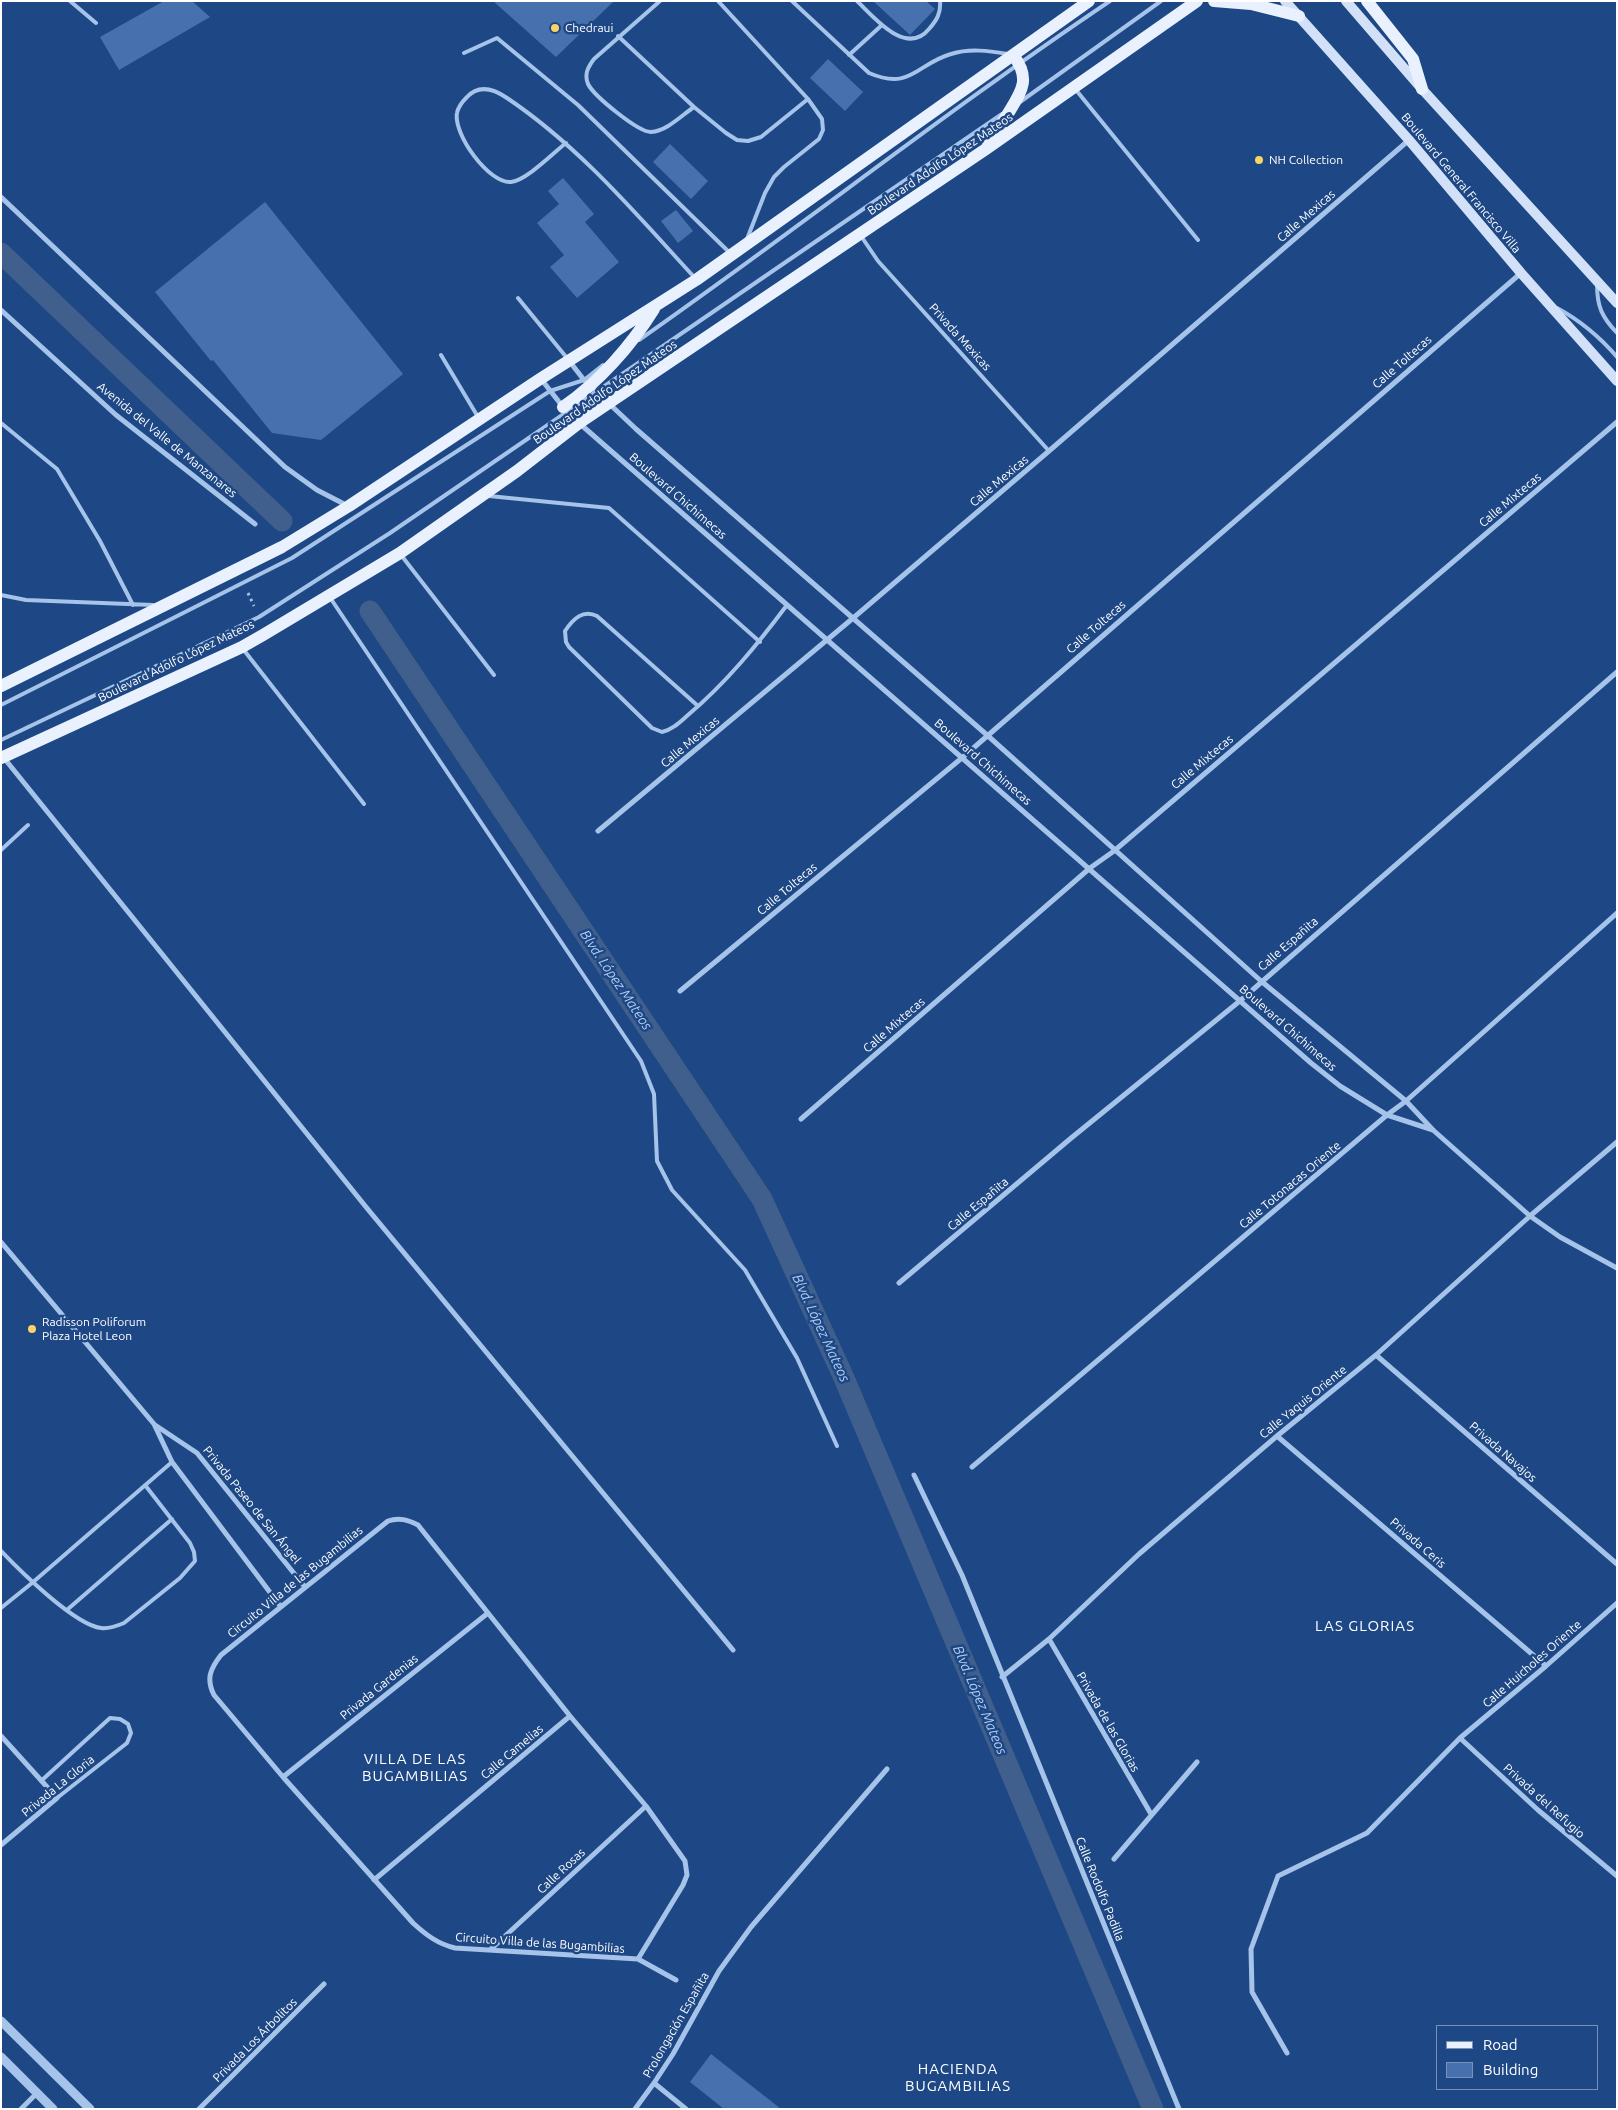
<!DOCTYPE html>
<meta charset="utf-8">
<style>
body{margin:0}
#map{position:relative;width:1618px;height:2110px;overflow:hidden;background:#1e4885;font-family:Ubuntu,sans-serif}
canvas{display:block}
.frame{position:absolute;inset:0;border:2px solid #fff;pointer-events:none}
.legend{position:absolute;left:1436px;top:2025px;width:162px;height:65px;box-sizing:border-box;background:#1e4885;border:1px solid #7891b6;margin:0;padding:6px 9px;list-style:none;font-size:15px;color:#fff}
.legend li{display:flex;align-items:center;gap:10px;height:25px}
.legend b{width:25px;border:1px solid #7891b6}
</style>
<div id="map">
<canvas width="1618" height="2110"></canvas>
<div class="frame"></div>
<ul class="legend">
<li><b style="height:6px;background:#eaf1fe"></b>Road</li>
<li><b style="height:14px;background:#4771ae"></b>Building</li>
</ul>
</div>
<script>
const c = document.querySelector('canvas').getContext('2d');
c.lineJoin = 'round';
function stroke(path, color, width, dash) { c.strokeStyle = color; c.lineWidth = width; c.lineCap = dash ? 'butt' : 'round'; c.setLineDash(dash || []); c.stroke(path); }
function fill(path, color) { c.fillStyle = color; c.fill(path, 'evenodd'); }
function write(font, color, halo, rows, align = 'center') {
  c.font = font + ' Ubuntu,sans-serif'; c.lineWidth = 5; c.setLineDash([]); c.textBaseline = 'middle'; c.strokeStyle = halo; c.fillStyle = color; for (const [text, x, y, turn = 0] of rows) {
    c.save(); c.translate(x, y); c.rotate((+turn || 0) * Math.PI / 180); c.textAlign = isNaN(turn) ? turn : align; if (halo) c.strokeText(text, 0, 0); c.fillText(text, 0, 0); c.restore();
  }
}
stroke(new Path2D(`
 M1,253L282,521
 M370,611L762,1199L844,1378L1153,2109`), '#405f8c', 21);
fill(new Path2D(`
 M164,1H192L210,17L119,70L100,37Z
 M493,1H614L556,57Z
 M873,1H926L935,9L910,35Z
 M828,59L863,92L845,111L810,78Z
 M670,144L708,181L691,199L653,162Z
 M563,178L594,214L585,222L619,262L577,298L550,267L564,255L537,223L559,204L548,191Z
 M265,202L403,374L321,440L272,433L213,360L211,361L155,292Z
 M676,210L693,231L678,243L661,221Z
 M711,2054L781,2109H724L690,2082Z`), '#4771ae');
stroke(new Path2D(`
 M248,593L254,606`), '#a6c3ea', 3, [2.5, 4]);
stroke(new Path2D(`
 M70,1L96,23
 M660,1L594,59C588,67 584,74 588,84C594,96 638,132 651,132C667,131 682,115 694,107
 M718,1L808,99L822,119L823,130L819,139L784,167L774,177L765,193L747,239
 M792,1L869,73C911,91 916,64 951,54C970,48 989,51 1008,54
 M857,1C874,17 906,57 929,29C937,20 941,13 940,1
 M618,36L694,107L726,133L737,140L748,141L761,137L808,99
 M464,53L497,38L578,105L730,253
 M849,55L882,25
 M1076,90L1198,240
 M1020,102L1161,1
 M566,143C553,153 527,180 511,182C489,184 453,134 457,113C458,107 463,101 467,97C479,84 494,89 507,98C580,147 636,214 695,278
 M861,236L878,261L1049,451
 M1597,284C1597,307 1602,317 1617,333
 M518,298L567,358
 M1557,308C1581,321 1599,336 1617,357
 M639,340C798,229 949,109 1110,1
 M441,355L478,417
 M1,423L57,469L100,541L133,605
 M489,496L609,508L760,642
 M401,555L494,675
 M1,595L26,600L153,605
 M329,596L641,1061L654,1094L657,1161L672,1190L745,1270L797,1358L837,1446
 M243,649L364,804
 M1,705L292,558L550,391L584,380L603,365
 M698,706L597,616C583,609 573,619 565,631L566,642L569,647L652,728L662,732C672,730 680,722 688,715C726,683 757,645 787,605
 M1,740L259,617L390,533L1002,114
 M1,850L28,825
 M1,1551C20,1571 75,1625 101,1628C109,1629 117,1626 124,1623L180,1578L195,1561L194,1552L190,1543L145,1485
 M1,1608L32,1583L172,1462
 M68,1609L172,1519
 M41,1781L110,1718L120,1719L128,1724L131,1733L127,1743L57,1798`), '#a6c3ea', 4);
stroke(new Path2D(`
 M1,197L285,467L317,490L348,506
 M1,310L116,415L255,524
 M570,362L584,380L636,429L987,735L1261,981L1406,1101L1433,1130L1530,1216L1560,1237L1617,1268
 M541,379L567,412L579,423L1311,1063L1340,1086L1387,1115L1433,1130
 M4,758L366,1207L733,1650
 M598,831L852,619L1049,451L1409,140
 M680,991L963,757L1521,273
 M801,1119L1090,868L1114,851L1617,422
 M1,1242L154,1424L172,1462L281,1607
 M899,1283L1070,1139L1241,1000L1617,672
 M1376,1355L1617,1564
 M155,1425L197,1453L305,1587
 M1277,1436L1546,1666
 M972,1467L1387,1115L1406,1101L1617,913
 M914,1475L962,1575L1179,2109
 M1049,1639L1151,1814
 M1002,1677L1049,1639L1139,1554L1277,1436L1376,1355L1530,1216L1617,1142
 M1,1736L57,1798L1,1845
 M1460,1738L1538,1810L1617,1876
 M283,1777L488,1613
 M1114,1859L1197,1762
 M374,1880L570,1716
 M490,1950L646,1806
 M638,1959L683,1885L687,1875L685,1861L646,1806L570,1716L418,1525C408,1520 399,1517 388,1521L221,1655C210,1669 206,1679 214,1695L283,1777L413,1923C426,1935 438,1944 455,1948L638,1959L676,1980
 M1287,2053L1252,1992L1251,1949L1278,1876L1367,1833L1460,1738L1546,1666L1617,1603
 M654,2083L686,2109
 M21,2109L37,2093
 M199,2109L324,1984
 M635,2109L654,2083L673,2054L719,1971L751,1927L887,1769`), '#a6c3ea', 5);
stroke(new Path2D(`
 M1,2021L90,2109
 M1,2057L53,2109`), '#a6c3ea', 9);
stroke(new Path2D(`
 M1285,1L1409,140L1521,273L1617,381
 M1346,1L1422,89L1617,303`), '#d2e1f8', 10);
stroke(new Path2D(`
 M1214,1L1251,4L1299,16
 M1367,1L1413,59L1422,89
 M988,145C995,134 1002,123 1009,112C1022,91 1031,78 1013,55
 M563,407C599,382 631,346 654,309
 M1,686L282,547L349,506L540,379L696,280L1089,1
 M1,758L242,647L263,635L400,553L517,471L579,423L986,149L1197,1`), '#eaf1fe', 12);
for (const [x, y, r, color] of [
 [555,28,5,"#f9d365"],
 [1259,160,5,"#f9d365"],
 [32,1329,5,"#f9d365"]
]) { const dot = new Path2D(); dot.arc(x, y, r, 0, 2 * Math.PI); c.fillStyle = color; c.fill(dot); stroke(dot, '#1e4885', 2); }
write('12px', '#fff', '#1e4885', [
 ["Chedraui",565,28],
 ["NH Collection",1269,160],
 ["Radisson Poliforum",42,1322],
 ["Plaza Hotel Leon",42,1336]
], 'left');
write('12px', '#fff', '#1e4885', [
 ["Boulevard Adolfo López Mateos",940,164,-34],
 ["Boulevard General Francisco Villa",1461,183,50],
 ["Calle Mexicas",1306,216,-41],
 ["Privada Mexicas",960,337,48],
 ["Calle Toltecas",1402,362,-41],
 ["Boulevard Adolfo López Mateos",605,392,-35],
 ["Avenida del Valle de Manzanares",167,440,39],
 ["Calle Mexicas",999,481,-40],
 ["Boulevard Chichimecas",678,496,41],
 ["Calle Mixtecas",1510,500,-40],
 ["Calle Toltecas",1096,627,-41],
 ["Boulevard Adolfo López Mateos",176,661,-26],
 ["Calle Mexicas",690,742,-40],
 ["Boulevard Chichimecas",983,762,41],
 ["Calle Mixtecas",1202,762,-40],
 ["Calle Toltecas",787,889,-40],
 ["Calle Españita",1288,944,-41],
 ["Calle Mixtecas",894,1025,-41],
 ["Boulevard Chichimecas",1288,1028,41],
 ["Calle Totonacas Oriente",1290,1185,-40],
 ["Calle Españita",978,1204,-40],
 ["Calle Yaquis Oriente",1303,1402,-39],
 ["Privada Navajos",1503,1452,41],
 ["Privada Paseo de San Ángel",252,1505,51],
 ["Privada Ceris",1418,1543,41],
 ["Circuito Villa de las Bugambilias",295,1582,-39],
 ["Calle Huicholes Oriente",1532,1664,-41],
 ["Privada Gardenias",379,1687,-39],
 ["Privada de las Glorias",1108,1722,60],
 ["Calle Camelias",512,1752,-40],
 ["Privada La Gloria",58,1786,-39],
 ["Privada del Refugio",1544,1801,42],
 ["Calle Rosas",561,1871,-43],
 ["Calle Rodolfo Padilla",1100,1889,68],
 ["Circuito Villa de las Bugambilias",540,1943,4],
 ["Prolongación Españita",676,2025,-60],
 ["Privada Los Árbolitos",255,2040,-45]
]);
write('italic 14px', '#b2cdf2', '#1e4885', [
 ["Blvd. López Mateos",616,980,56],
 ["Blvd. López Mateos",821,1328,65],
 ["Blvd. López Mateos",980,1700,67]
]);
c.letterSpacing = '1px';
write('15px', '#fff', '#1e4885', [
 ["LAS GLORIAS",1365,1626],
 ["VILLA DE LAS",415,1759],
 ["BUGAMBILIAS",415,1776],
 ["HACIENDA",958,2069],
 ["BUGAMBILIAS",958,2086]
]);
c.letterSpacing = '0px';
</script>
